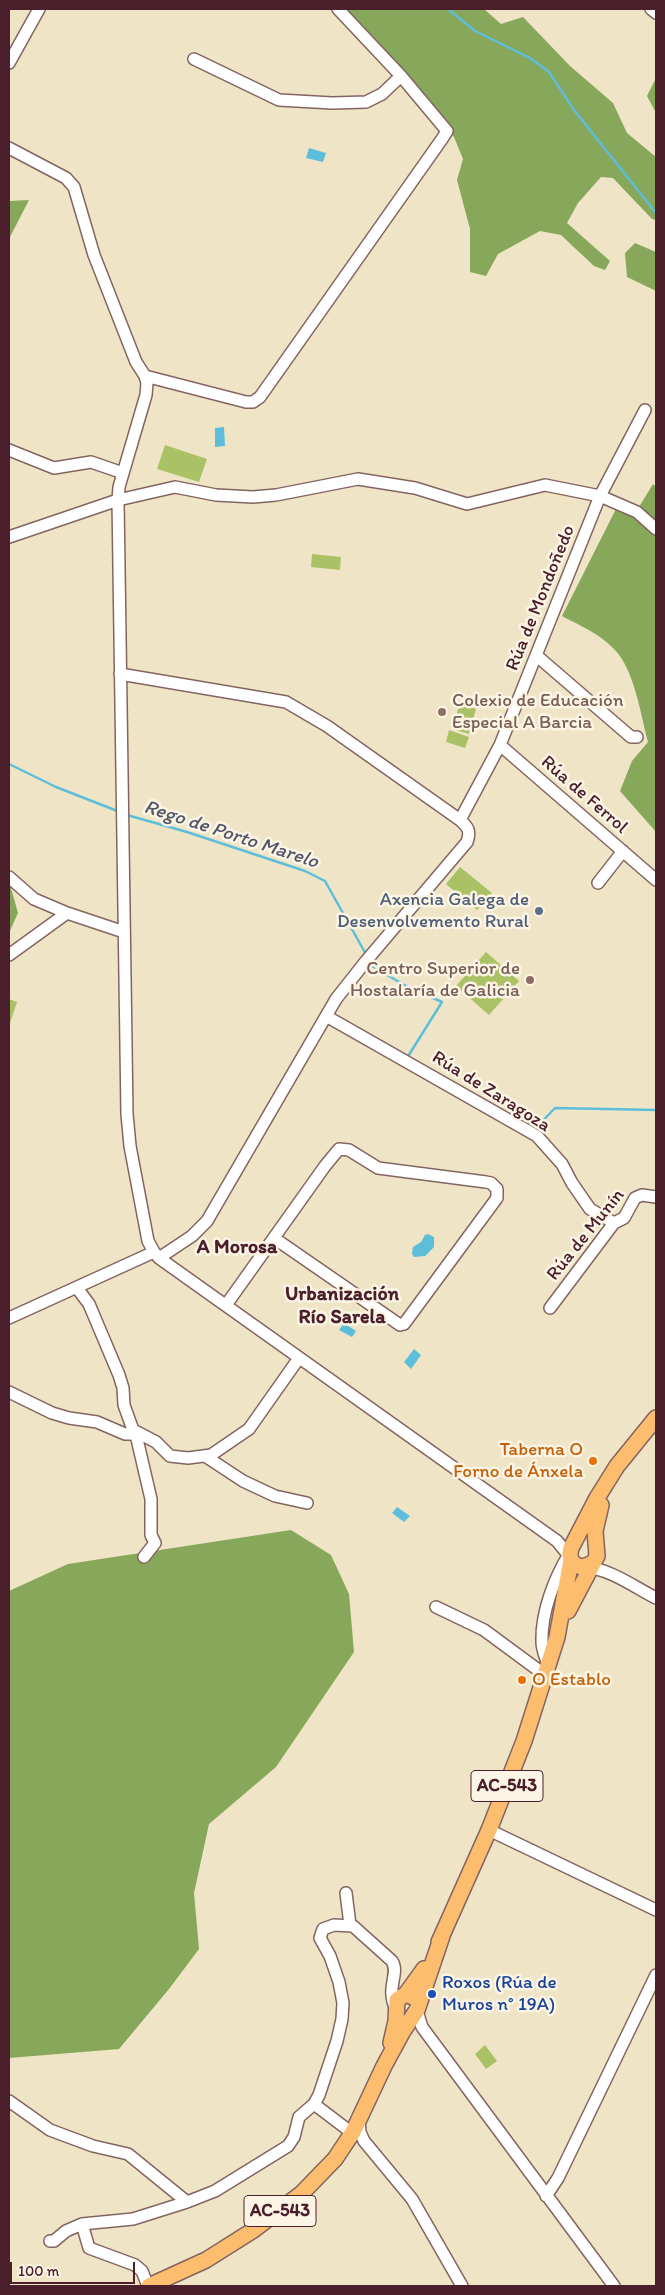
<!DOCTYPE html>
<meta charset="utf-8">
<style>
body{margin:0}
#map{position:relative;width:665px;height:2295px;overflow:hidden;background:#efe5c6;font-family:Itim,sans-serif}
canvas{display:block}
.frame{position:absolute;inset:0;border:10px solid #4a1f2b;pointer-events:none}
.scale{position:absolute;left:10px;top:2262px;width:125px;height:22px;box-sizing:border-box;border:2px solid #4a1f2b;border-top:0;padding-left:6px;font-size:15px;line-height:18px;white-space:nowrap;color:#4a1f2b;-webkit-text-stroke:4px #fcf5e5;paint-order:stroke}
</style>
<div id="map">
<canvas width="665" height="2295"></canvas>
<div class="frame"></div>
<div class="scale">100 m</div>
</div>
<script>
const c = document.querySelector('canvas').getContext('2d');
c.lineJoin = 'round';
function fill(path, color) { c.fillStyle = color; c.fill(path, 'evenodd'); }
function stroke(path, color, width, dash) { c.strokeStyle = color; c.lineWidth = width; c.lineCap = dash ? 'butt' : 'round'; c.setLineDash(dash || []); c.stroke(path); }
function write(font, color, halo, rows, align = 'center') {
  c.font = font + ' Itim,sans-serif'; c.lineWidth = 5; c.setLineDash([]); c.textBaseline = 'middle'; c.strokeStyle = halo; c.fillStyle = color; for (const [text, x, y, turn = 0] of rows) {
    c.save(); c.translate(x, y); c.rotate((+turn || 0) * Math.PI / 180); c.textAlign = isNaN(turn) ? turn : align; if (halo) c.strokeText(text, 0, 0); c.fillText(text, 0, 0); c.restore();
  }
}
fill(new Path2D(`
 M165,445L207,459L199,482L157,469Z
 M312,554L341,557L340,570L311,567Z
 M460,703L476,709L469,734L452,729Z
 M449,730L469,737L465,748L446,742Z
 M460,867L492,893L477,910L446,884Z
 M486,952L519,981L489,1015L456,986Z
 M9,999L17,1002L10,1023H9Z
 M485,2045L497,2061L486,2069L475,2054Z`), '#aac165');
fill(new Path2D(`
 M335,9H484L501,24L523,17L570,66L613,103L627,133L656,157V220L652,219L613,178L601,177L578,203L567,223L610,261L605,270L594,266L561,235L540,231L498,254L486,276L470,272V229L457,180L463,159L454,137Z
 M656,78V113L647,96Z
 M29,200L9,239V201Z
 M635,243L656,252V291L627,277L625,253Z
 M653,484L656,487V522L639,507Z
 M617,507L642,521L656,533V832L620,791L632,761L648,742C641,716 634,668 614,649C600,634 579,625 562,616Z
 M9,881L18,913L9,933Z
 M291,1530L331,1555L349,1594L354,1652L276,1767L209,1824L194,1893L199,1949L169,1989L119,2049L9,2058V1591L68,1564Z`), '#87a75a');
fill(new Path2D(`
 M309,148L326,153L323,162L306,158Z
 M224,427L225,446L215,447V428Z
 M428,1234L434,1237V1247L425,1256L414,1257L412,1254L413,1247L421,1242L425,1235Z
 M344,1323L356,1331L352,1337L339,1330Z
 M414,1349L421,1355L411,1369L404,1362Z
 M397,1507L410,1516L404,1522L392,1513Z`), '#5dbedb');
stroke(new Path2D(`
 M448,9L475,31L530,58L549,72L574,110L656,213
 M9,764L56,787L120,812
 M127,815L187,832L305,871L325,881L367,956
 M370,961L372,966L406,986L442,1002L407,1058
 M534,1130L555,1108L656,1110`), '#5dbedb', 2.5);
const minor = new Path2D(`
 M651,9L656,13
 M194,59L279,100L332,103L366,102L382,94L401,76
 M9,63L39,9
 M9,148L66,178L74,187L94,255L136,362L145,376L147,383L146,395L119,487L118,500L127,1114L130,1146L148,1241L154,1252L159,1258L557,1541L570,1557
 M145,376L246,402H253L260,397L442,139L447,131L401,76L338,9
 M9,450L54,468L91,462L123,473
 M9,537L118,500L175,487L216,495L253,497L276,495L358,479L415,488L467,504L545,485L600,496L645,410
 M537,656L631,737H637
 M120,674L286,702L327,726L460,820C468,827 471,831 467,842L366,961L336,999L207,1221L192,1236L159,1258
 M500,745L656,880
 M460,820L500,745L600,496L637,512L656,529
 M9,877L34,899L67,913L9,955
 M598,883L623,851
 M67,913L124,932
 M326,1016L537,1136L562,1164L572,1183L590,1209L614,1223
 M226,1305L325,1166L339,1149L349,1150L378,1168L486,1182L491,1183L497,1189V1198L494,1202L404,1324L400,1325L274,1238
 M550,1308L614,1223L624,1218L635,1198L642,1195L656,1197
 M9,1318L154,1252
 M9,1392L52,1413L69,1418L97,1422L125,1434H130L133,1430L124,1405L123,1388L119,1375L89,1304L77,1288
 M133,1430L156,1442L170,1456L188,1458L211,1455L249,1429L299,1358
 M133,1430L137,1439L151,1499V1535L155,1543L144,1557
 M205,1456L243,1481L275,1496L307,1503
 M585,1567C611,1569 634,1587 656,1598
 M436,1607L484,1630L545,1675
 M548,1665C546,1658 542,1650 542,1642C541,1613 554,1579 569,1554
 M489,1830L656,1910
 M346,1893L350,1925
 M417,2011L422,2027L614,2286
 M9,2101L50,2130L93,2146L128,2154L187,2202L215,2191L288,2146L294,2137L299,2117L314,2104L319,2095L337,2041L342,2019L343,2003L339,1982L330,1956L320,1938L323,1929L334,1925L353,1926L392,1961C400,1974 385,1988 396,2009
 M314,2104L352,2133
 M359,2121L360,2132L364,2141L412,2199L462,2286
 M546,2196L558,2178L656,1975
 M82,2224L89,2248L135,2265L142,2271L148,2286
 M50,2241H54L66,2231L82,2224L133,2219L187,2202`);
const major = new Path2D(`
 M593,1563L583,1567C572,1566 568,1558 571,1548L597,1498L617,1466L656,1418
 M568,1611L597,1556L595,1531L601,1505
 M439,1942L489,1830L524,1741L557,1637L571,1560
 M406,1994L424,1969
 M391,2043L396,2021L397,2000L406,1994L415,1998
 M149,2286L206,2260L252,2231L301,2194L335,2159L353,2132L384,2066L403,2031L417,2010L443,1933`);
stroke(minor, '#846461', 14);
stroke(major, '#846461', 18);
stroke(minor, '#fff', 11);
stroke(major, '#fcbd6f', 15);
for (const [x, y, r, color] of [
 [442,712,5,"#8d6e63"],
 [539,911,5,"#5c6f8a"],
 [530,980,5,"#8d6e63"],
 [593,1461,5,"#e8710a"],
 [522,1680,5,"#e8710a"],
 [432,1994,5,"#1a4fb4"]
]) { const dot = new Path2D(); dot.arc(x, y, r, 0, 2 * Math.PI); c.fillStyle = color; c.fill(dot); stroke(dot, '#fcf5e5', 2); }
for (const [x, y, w] of [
 [507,1786,72],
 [280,2211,72]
]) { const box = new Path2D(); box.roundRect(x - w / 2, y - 15.5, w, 31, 4); c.fillStyle = '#fcf5e5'; c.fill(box); stroke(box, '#4a1f2b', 1); }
write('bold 18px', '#4a1f2b', null, [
 ["AC-543",507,1786],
 ["AC-543",280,2211]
]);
write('19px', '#4a1f2b', '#fcf5e5', [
 ["Rúa de Mondoñedo",541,598,-68],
 ["Rúa de Ferrol",584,795,41],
 ["Rúa de Zaragoza",491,1092,32],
 ["Rúa de Munín",586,1235,-51]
]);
write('19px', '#785e54', '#fcf5e5', [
 ["Colexio de Educación",452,701],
 ["Especial A Barcia",452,723],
 ["Centro Superior de",520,969,"right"],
 ["Hostalaría de Galicia",520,991,"right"]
], 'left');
write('19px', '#4e5e75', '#fcf5e5', [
 ["Axencia Galega de",529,900],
 ["Desenvolvemento Rural",529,922]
], 'right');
write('19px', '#c56008', '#fcf5e5', [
 ["Taberna O",583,1450],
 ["Forno de Ánxela",583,1472],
 ["O Establo",532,1680,"left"]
], 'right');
write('19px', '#164399', '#fcf5e5', [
 ["Roxos (Rúa de",442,1983],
 ["Muros n° 19A)",442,2005]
], 'left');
write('italic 20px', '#515769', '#fcf5e5', [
 ["Rego de Porto Marelo",231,835,18]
]);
write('bold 20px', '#4a1f2b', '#fcf5e5', [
 ["A Morosa",237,1248],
 ["Urbanización",342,1295],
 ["Río Sarela",342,1318]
]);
</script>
